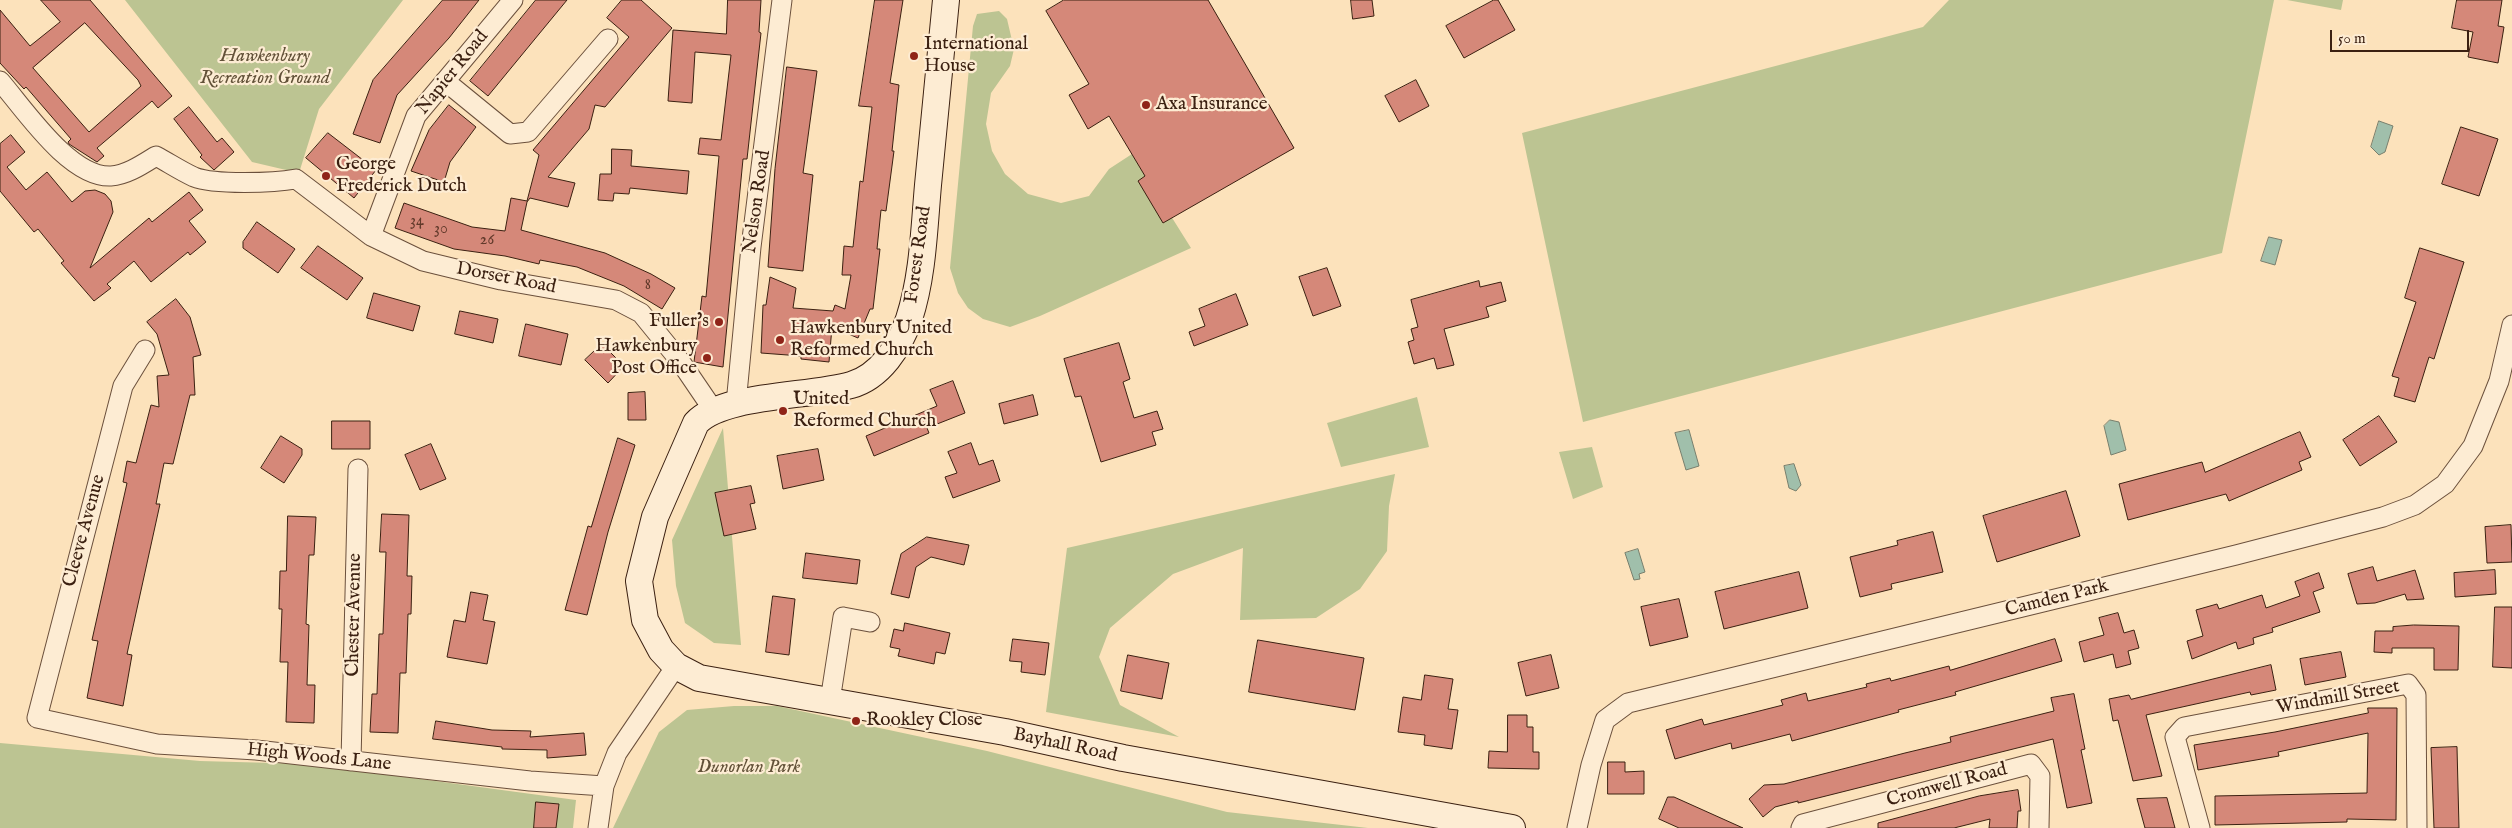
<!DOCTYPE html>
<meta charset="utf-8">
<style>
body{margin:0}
#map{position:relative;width:2512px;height:828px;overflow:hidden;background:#fce2bb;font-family:"IM FELL English",serif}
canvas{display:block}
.scale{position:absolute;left:2330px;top:30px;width:139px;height:22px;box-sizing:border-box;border:2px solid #3b2011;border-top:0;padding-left:6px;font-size:15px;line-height:18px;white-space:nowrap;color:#3b2011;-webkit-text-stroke:4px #fdecd3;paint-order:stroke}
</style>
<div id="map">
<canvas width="2512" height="828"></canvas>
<div class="scale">50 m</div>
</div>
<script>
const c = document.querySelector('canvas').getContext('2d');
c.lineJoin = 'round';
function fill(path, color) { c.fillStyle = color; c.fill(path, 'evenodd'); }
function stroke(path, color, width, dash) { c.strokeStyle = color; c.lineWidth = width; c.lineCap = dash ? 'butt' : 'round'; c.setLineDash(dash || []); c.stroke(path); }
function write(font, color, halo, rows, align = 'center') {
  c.font = font + ' "IM FELL English",serif'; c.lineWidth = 4.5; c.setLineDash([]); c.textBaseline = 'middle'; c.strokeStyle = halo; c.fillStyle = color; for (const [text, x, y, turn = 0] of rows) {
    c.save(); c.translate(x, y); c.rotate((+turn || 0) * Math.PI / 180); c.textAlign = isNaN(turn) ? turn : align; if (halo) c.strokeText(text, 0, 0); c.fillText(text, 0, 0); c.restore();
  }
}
fill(new Path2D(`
 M125,0H403L319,109L299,173L252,162Z
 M1949,0H2274L2222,253L1583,422L1522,133L1923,27Z
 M2287,0H2343L2341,10Z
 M999,11L1007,19L1014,49L1010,66L991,93L986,124L992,151L1005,174L1028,194L1061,203L1089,196L1109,169L1132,154L1191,248L1040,316L1010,327L983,319L968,308L958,293L950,268L973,26L977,14Z
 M1417,397L1429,447L1341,467L1327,423Z
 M723,428L741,645L714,643L685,623L676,586L672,540Z
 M1592,447L1603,487L1573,499L1559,452Z
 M1395,474L1389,506L1387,551L1360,589L1316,618L1240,620L1243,548L1173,574L1110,628L1099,657L1120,705L1179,737L1046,712L1067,548Z
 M734,706H777L987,751L1227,812L1368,828H613L659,732L687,710Z
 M0,743L200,761L309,764L576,800L573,828H0Z`), '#bcc492');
const water = new Path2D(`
 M2379,121L2393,126L2385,152L2379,155L2371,147Z
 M2269,237L2282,240L2275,265L2261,261Z
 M2110,420L2119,422L2126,450L2111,455L2104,426Z
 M1689,430L1699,466L1686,470L1675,433Z
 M1794,464L1801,485L1796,491L1789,488L1784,466Z
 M1638,549L1645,572L1639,574L1640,579L1634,580L1625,553Z`);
fill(water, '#a0bfab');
stroke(water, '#787f6d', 1);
const building = new Path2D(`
 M41,0H90L172,96L158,108L152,101L117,131L97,148L104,156L97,162L69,144L68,142L71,139L26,87L24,89L0,63V10L30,46L60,22ZM85,23L138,80L141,86L89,132L33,68Z
 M443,0H479L449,38L397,95L380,143L353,134L373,80Z
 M536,0H567L488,96L470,81Z
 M622,0H641L672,28L605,107L595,105L589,129L548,177L575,183L568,207L530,198L527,202L521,230L605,253L651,274L675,288L662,309L624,286L577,267L540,260L539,264L505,256L454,249L395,228L404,203L472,227L505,231L511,198L527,201L539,155L533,150L629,37L607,18Z
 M728,0H761L759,32L761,33L747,159H743L723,367L694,362L702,296L706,297L719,156L698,154L700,138L721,140L731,55L695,52L692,103L668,101L673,30L726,34Z
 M875,0H903L890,83L899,85L892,151H894L886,211L881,210L877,249H880L873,309H870L858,338L832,327L829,362L801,359V356L761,353L763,305H766L770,277L796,288L793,308L833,311L835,305L845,309L851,275H842L844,246L853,247L860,181L863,182L872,107L859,106Z
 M1064,0H1208L1294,148L1163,223L1138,181L1145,176L1109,116L1088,129L1069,95L1089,84L1046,11Z
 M1351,0H1372L1374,16L1353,19Z
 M1494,0H1498L1515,30L1464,58L1446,26Z
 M2457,0H2502L2498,26L2504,27L2498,63L2468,57L2473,32L2452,28Z
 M787,67L817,71L803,173L813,175L803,271L768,267L775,169Z
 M1416,80L1429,106L1399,122L1385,96Z
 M449,105L476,127L450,162L444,182L411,171L429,130Z
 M189,107L217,142L222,138L234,152L214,170L200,157L202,155L174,119Z
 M2461,127L2498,139L2479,196L2442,184Z
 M328,133L376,170L354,198L306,158Z
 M11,135L25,152L7,167L26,190L47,172L72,202L85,191L95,190L105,194L111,201L113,212L90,268L149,218L152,222L189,192L203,210L189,221L206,242L190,255L188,252L151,282L134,261L107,284L111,288L94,301L61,263L64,261L38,229L34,232L0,191V144Z
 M612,149L632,150L631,166L689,171L687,194L630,188L629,194L614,193L613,201L598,200L600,174H611Z
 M257,222L295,249L278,273L243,248V242Z
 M318,246L363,278L347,300L301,268Z
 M2420,248L2464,262L2434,359L2429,357L2415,402L2394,396L2399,378L2392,376L2416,302L2405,298Z
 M1327,268L1341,306L1313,316L1299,277Z
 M1479,281L1480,287L1501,282L1506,301L1486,307L1489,317L1444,329L1454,365L1437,369L1434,358L1414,364L1408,342L1414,340L1411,329L1418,327L1411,300Z
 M374,293L420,306L413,331L367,318Z
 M1236,294L1248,325L1194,346L1189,332L1205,326L1199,309Z
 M176,299L190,317L201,355L193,357L195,395H190L173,464L164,463L156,504H160L127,654L132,655L123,706L87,698L98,641L92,640L127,483L123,482L127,461L136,463L151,405L159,407L157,376L169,375L157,334L147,322Z
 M460,311L498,319L493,343L455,334Z
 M526,324L568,334L561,365L519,356Z
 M1119,343L1130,379L1123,382L1134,418L1157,411L1163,429L1152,432L1156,445L1101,462L1081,396L1075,397L1064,359Z
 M602,344L624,366L608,383L585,360Z
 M953,381L965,413L927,428L929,433L874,456L866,436L937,406L930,390Z
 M645,392L646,420H628V393Z
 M1033,395L1038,415L1004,424L999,404Z
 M2379,416L2397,442L2360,466L2343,440Z
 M332,421H370V449H332Z
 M2300,432L2311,457L2299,462L2302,470L2229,501L2226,494L2128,520L2119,484L2202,462L2205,472Z
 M281,436L302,449V455L284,483L261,468Z
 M618,438L635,445L608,532L587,615L565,610L588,526L591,527Z
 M971,443L979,465L993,460L1000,481L953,498L945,477L957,473L948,452Z
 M431,444L446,479L420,490L405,455Z
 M818,449L824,480L783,489L777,456Z
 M751,486L755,503L750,504L756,529L724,536L715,493Z
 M2066,491L2080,536L1997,562L1983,516Z
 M382,514L409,515L407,576H412L411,614H408L406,673H400L398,733L370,732L372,694H377L379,634H383L386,552H380Z
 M288,516L316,517L314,555H309L306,624L309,625L307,685H315L314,723L286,722L288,662H280L282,609H279L280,571H286Z
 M2511,525L2512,562L2487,563L2485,527Z
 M1933,532L1943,572L1891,584L1892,589L1860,597L1850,557L1898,545L1897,541Z
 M927,537L969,545L964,565L931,557L916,567L909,598L891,594L901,554Z
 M806,553L860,560L857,584L803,578Z
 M2373,567L2377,581L2415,570L2424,599L2407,600L2405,594L2375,603L2357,604L2348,574Z
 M2495,570L2496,594L2455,597L2454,573Z
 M1799,572L1808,608L1724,629L1715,592Z
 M2319,573L2324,588L2313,592L2320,612L2272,628L2273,632L2253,638L2254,644L2238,649L2236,642L2192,659L2187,641L2203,636L2196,610L2217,604L2219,609L2262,595L2266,608L2300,596L2295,582Z
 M471,592L488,595L483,620L495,622L487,664L447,657L454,620L465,622Z
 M773,596L795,599L789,655L766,652Z
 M1679,599L1688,637L1650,646L1641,607Z
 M2495,607H2512V668L2493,667Z
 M2118,613L2124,633L2134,630L2139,648L2128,651L2131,664L2116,668L2113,654L2084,662L2079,642L2104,635L2099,618Z
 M905,623L950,633L945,654L936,652L934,664L898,656L900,649L890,647L894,629L903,631Z
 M2414,625L2459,626L2458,670H2434V648H2392V653L2374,652L2375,631H2393V627Z
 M1013,639L1049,643L1045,675L1021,672L1022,662L1010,661Z
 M2055,639L2062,661L1955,692L1956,695L1898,710L1899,712L1792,741L1790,734L1732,749L1731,743L1675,759L1666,730L1702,719L1704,725L1783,705L1781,700L1806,693L1808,701L1867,687L1866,684L1890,678L1891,681L1949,666L1950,670Z
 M1258,640L1364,658L1355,710L1249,692Z
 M2341,652L2346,677L2305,685L2300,659Z
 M1128,655L1169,663L1162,699L1121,691Z
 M1551,655L1559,688L1526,696L1518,663Z
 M2271,665L2276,690L2251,695L2250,692L2146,715L2162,776L2133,781L2118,720L2113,721L2109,699L2129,695L2131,699Z
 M1425,675L1453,679L1448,709L1458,710L1452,749L1424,745L1425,735L1398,732L1403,697L1421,700Z
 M2074,694L2085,749L2081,750L2092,803L2067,808L2053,739L1798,803V801L1775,807L1763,817L1749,799L1764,785L1784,784L1905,753L1951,742L1950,737L2054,711L2051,698Z
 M2368,708H2397L2396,820L2347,819V822L2215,825V796L2367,793L2368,733L2278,752L2279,756L2198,770L2194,745L2275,732L2368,713Z
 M1508,715H1527V727H1533V752H1539V769L1488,768L1489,751L1507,752Z
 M436,721L492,730L531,731L530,737L584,733L586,755L547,758V750L502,749V747L433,739Z
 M2457,747L2459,828H2434L2431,748Z
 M1608,762H1625V772L1644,771V794H1608Z
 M2018,790L2021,811H2018L2017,828H1989L1990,819L1954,828H1878V823L1979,796Z
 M1668,797H1674L1743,828H1679L1659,819Z
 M2167,798L2175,828H2145L2137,799Z
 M536,802L559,804L556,828H534Z`);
fill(building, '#d58879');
stroke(building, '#3b2011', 1);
const street = new Path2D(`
 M0,81C25,110 70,178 111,176C127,175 143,164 156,156C169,163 181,171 194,177C214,185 274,183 296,179L371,236L423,261L501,280L616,300L641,313L680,361L714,411
 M445,81L510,134L528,132L608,39
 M371,236L416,116L513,0
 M145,350L123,386L37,718L157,744L256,750L530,781L604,786
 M736,404L751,247L782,0
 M830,701L843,617L870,622
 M351,761L358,469
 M598,828L604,786L617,753L676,666
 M1577,828L1591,765L1605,720L1628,703L2236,555L2383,517L2415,505L2445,484L2473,446L2499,381L2512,325
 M1801,828L1803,824L2031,764L2040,776L2039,828
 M2200,828L2175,737L2184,727L2408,684L2416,695L2417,828`);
const secondary = new Path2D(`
 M946,0C940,62 934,123 928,185C924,230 923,276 909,319C900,346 880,377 851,385C810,397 723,394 696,423L655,517L639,581L645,620L661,650L676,666L699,678L1005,732L1123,758L1512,828`);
stroke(street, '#6b503c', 21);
stroke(secondary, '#3b2011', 28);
stroke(street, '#fdecd3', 19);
stroke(secondary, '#fdecd3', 26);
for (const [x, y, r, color] of [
 [914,56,5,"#8f2418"],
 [1146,105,5,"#8f2418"],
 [326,176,5,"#8f2418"],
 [719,322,5,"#8f2418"],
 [780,340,5,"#8f2418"],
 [707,358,5,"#8f2418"],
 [783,411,5,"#8f2418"],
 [856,721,5,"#8f2418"]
]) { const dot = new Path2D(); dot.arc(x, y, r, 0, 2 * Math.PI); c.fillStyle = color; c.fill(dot); stroke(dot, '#fdecd3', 2); }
write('16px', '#623a2b', null, [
 ["34",417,222],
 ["30",441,230],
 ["26",487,241],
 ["8",648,286]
]);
write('19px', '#3b2011', '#fdecd3', [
 ["International",924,45],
 ["House",924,67],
 ["Axa Insurance",1156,105],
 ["George",336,165],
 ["Frederick Dutch",336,187],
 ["Fuller’s",709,322,"right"],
 ["Hawkenbury United",790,329],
 ["Reformed Church",790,351],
 ["Hawkenbury",697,347,"right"],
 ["Post Office",697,369,"right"],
 ["United",793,400],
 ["Reformed Church",793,422],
 ["Rookley Close",866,721]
], 'left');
write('italic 19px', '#625138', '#fdecd3', [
 ["Hawkenbury",265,57],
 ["Recreation Ground",265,79],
 ["Dunorlan Park",749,768]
]);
write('19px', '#3b2011', '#fdecd3', [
 ["Napier Road",453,73,-51],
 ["Nelson Road",758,202,-82],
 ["Forest Road",919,255,-82],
 ["Dorset Road",506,279,11],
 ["Cleeve Avenue",85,531,-75],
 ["Camden Park",2057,599,-14],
 ["Chester Avenue",355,615,-89],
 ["Windmill Street",2338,698,-10],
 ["Bayhall Road",1065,746,12],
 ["High Woods Lane",319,758,6],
 ["Cromwell Road",1947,786,-15]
]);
</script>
